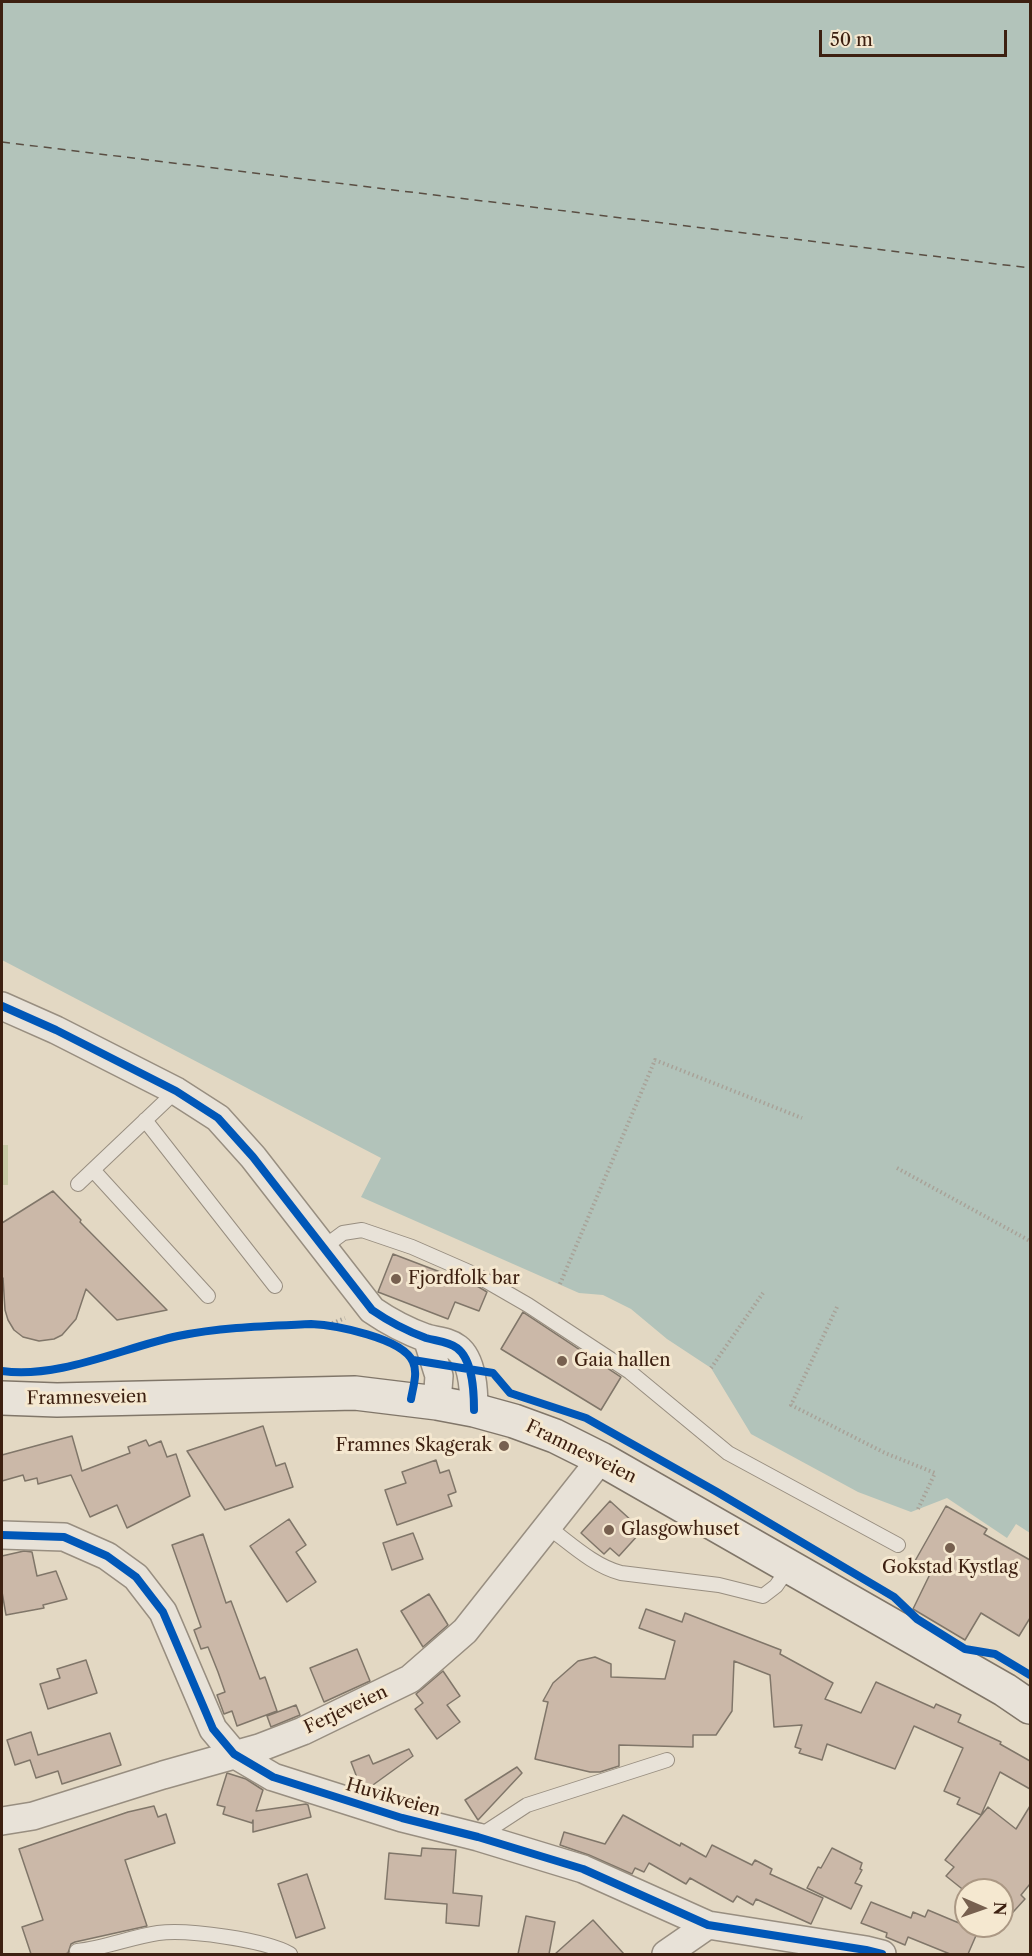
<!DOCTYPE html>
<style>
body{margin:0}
#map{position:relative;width:1032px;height:1956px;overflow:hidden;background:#e3d8c3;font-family:"Libre Caslon Text",serif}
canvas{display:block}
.frame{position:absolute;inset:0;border:3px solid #3d2011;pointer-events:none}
.north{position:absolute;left:954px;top:1878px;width:60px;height:60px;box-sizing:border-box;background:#f5e8d0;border:2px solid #ab9884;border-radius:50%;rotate:92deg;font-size:16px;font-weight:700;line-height:24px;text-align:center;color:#3d2011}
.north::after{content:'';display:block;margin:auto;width:21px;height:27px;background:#77604f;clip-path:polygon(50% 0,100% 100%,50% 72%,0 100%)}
.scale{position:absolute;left:819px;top:30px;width:188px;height:27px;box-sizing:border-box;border:3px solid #3d2011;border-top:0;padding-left:8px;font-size:18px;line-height:21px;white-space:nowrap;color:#3d2011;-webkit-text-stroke:4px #f5e8d0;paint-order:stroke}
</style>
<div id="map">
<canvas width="1032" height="1956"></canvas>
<div class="frame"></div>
<div class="north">N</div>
<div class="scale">50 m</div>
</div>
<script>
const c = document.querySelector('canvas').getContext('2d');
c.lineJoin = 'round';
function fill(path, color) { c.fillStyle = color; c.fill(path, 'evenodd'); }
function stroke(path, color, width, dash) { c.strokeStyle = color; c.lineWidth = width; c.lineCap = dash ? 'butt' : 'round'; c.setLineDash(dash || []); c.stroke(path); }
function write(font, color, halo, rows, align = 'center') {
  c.font = font + ' "Libre Caslon Text",serif'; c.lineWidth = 6; c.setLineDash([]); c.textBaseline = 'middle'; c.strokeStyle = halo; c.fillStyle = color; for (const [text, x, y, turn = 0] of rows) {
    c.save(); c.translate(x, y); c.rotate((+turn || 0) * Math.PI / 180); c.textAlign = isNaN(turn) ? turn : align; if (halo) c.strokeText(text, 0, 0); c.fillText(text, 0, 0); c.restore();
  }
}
fill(new Path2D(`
 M2,1145H8V1185H2Z`), '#cacca8');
fill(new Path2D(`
 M2,2H1030V1533L1016,1524L1007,1538L947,1498L911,1512L858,1492L751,1434L711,1368L667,1339L631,1309L603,1295L579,1293L361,1197L381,1158L2,960Z`), '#b2c3ba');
stroke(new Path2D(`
 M2,142L1030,268`), '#5a4e43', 1.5, [8, 6]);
const building = new Path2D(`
 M53,1191L81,1220L80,1222L167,1310L117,1320L86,1289L76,1319L62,1335L54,1339L39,1341L23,1337L14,1330L8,1320L5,1310L3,1278L2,1279V1223Z
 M393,1254L477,1286L487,1292L479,1311L455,1302L448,1319L378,1292Z
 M523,1312L621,1377L601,1410L501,1349Z
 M263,1426L276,1466L285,1463L293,1487L225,1510L187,1451Z
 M72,1436L82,1471L130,1453L128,1447L146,1440L149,1446L161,1441L167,1457L176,1454L190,1496L127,1528L117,1505L90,1517L71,1475L38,1484L37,1478L25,1481L23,1475L2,1481V1455Z
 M436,1460L440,1473L449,1470L456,1492L448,1495L452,1506L397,1525L385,1490L406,1483L402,1472Z
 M610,1501L633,1522L629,1526L639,1534L619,1556L610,1548L604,1554L581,1533Z
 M946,1506L987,1529L984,1534L1030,1560V1618L1019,1636L981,1613L965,1640L913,1609L932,1570L915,1561Z
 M289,1519L306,1545L296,1552L316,1582L287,1602L250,1546Z
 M413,1533L423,1559L392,1570L383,1543Z
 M203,1534L226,1603L231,1601L260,1679L265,1677L277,1711L237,1726L232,1711L224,1714L217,1695L225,1692L218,1672L208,1647L201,1649L194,1630L201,1627L172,1545Z
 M24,1551L32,1552L37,1576L56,1571L67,1599L43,1605L44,1608L6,1615L2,1592V1556Z
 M429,1594L448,1625L423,1647L401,1611Z
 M646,1609L682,1622L685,1613L781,1650L780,1654L833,1683L825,1699L861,1713L876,1682L934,1708L936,1704L961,1715L958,1722L1001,1742L1000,1744L1030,1761V1789L1000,1772L981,1815L957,1804L960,1798L944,1791L963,1748L914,1726L895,1769L827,1744L822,1760L799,1753L801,1749L795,1747L802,1725L774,1727L770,1675L734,1661L732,1711L716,1735H693V1747L619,1745V1766L600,1772H590L535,1759L548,1702L543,1701L553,1683L578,1661L595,1657L611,1664V1677L665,1679L675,1641L639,1628Z
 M357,1649L370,1681L324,1702L310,1668Z
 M86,1660L97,1693L48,1709L40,1684L60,1678L57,1669Z
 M443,1671L460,1696L447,1705L460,1722L437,1739L415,1709L423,1703L416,1694Z
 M296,1705L300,1715L271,1727L267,1716Z
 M31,1732L38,1755L110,1733L121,1765L62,1784L58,1771L36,1778L30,1760L15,1765L7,1740Z
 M409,1749L413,1756L366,1790L361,1788L351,1762L369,1755L373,1764Z
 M517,1767L522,1773L478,1820L465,1800Z
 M227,1773L246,1779L263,1790L256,1811L306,1804L308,1805L311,1817L253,1832V1820L252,1823L223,1814L225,1807L217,1805Z
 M154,1806L158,1817L166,1814L175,1843L125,1860L147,1926L75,1942L71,1944L68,1953L65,1954H31L22,1927L43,1920L19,1849L128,1812Z
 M1030,1806V1884L1021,1895L1025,1899L1004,1922L1002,1920V1890H966V1892L946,1876L954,1867L945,1860L988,1807L1016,1829Z
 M623,1815L680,1846L681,1843L706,1857L712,1845L752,1865L755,1860L772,1869L770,1874L823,1898L811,1924L756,1899L753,1905L737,1896L733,1902L690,1878L686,1884L649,1863L644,1872L635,1868L632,1874L589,1855L560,1845L564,1832L605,1844Z
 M422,1848L456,1850L453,1893L482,1896L479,1926L446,1923L447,1904L385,1899L389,1853L421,1856Z
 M832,1848L862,1863L860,1869L862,1870L855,1883L862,1886L851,1909L807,1888L818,1867L821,1868Z
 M307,1874L325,1928L296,1938L278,1884Z
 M871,1902L911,1918L913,1912L925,1917L928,1910L978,1931L968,1954H950L908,1937L905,1945L886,1937L887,1933L861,1923Z
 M526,1916L555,1922L549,1954H518Z
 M593,1920L624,1954H555Z`);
fill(building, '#cbb8a8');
stroke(building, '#807669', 1.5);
const lane = new Path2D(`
 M145,1120L275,1286
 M93,1170L208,1296
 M78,1184L176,1091
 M324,1247L343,1233L362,1230L412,1247L476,1275L528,1305L630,1372L728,1453L898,1545
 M548,1527C571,1544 594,1566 621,1573L719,1585L763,1596L776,1586L790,1566
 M478,1837L527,1805L667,1760
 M77,1951C105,1948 131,1937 158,1933C188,1929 265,1940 290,1954`);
const street = new Path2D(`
 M2,1006L56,1030L176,1091L218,1118L253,1157L372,1310C388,1321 407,1331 426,1338C436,1341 448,1341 457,1348C473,1360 474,1392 474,1410
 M427,1338L439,1376L437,1403
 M2,1535L64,1537L107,1556L136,1577L163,1612L213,1729L234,1754L273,1777L402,1818L478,1837L583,1869L708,1925L866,1950L882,1954
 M2,1821L33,1816L163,1775L259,1748L303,1731L410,1679L465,1631L601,1459
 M666,1954L708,1925`);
const secondary = new Path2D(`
 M2,1398L57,1400L355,1393L437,1403L474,1410L514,1421L555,1436L601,1459L1005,1690L1030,1707`);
stroke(lane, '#988e80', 16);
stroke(street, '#988e80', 30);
stroke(secondary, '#807669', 36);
stroke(new Path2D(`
 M897,1168L1030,1241
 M560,1284L655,1060L802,1118
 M837,1307L791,1405L885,1453L935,1473L918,1509
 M328,1325L345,1318
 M711,1368L763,1293`), '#a8a298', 4, [1.5, 3]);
stroke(lane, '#e8e2d8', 14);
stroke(street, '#e8e2d8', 27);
stroke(secondary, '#e8e2d8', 33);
stroke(new Path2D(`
 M2,1006L56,1030L176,1091L218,1118L253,1157L372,1310C388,1321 407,1331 426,1338C436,1341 448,1341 457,1348C473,1360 474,1392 474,1410
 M413,1360L493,1373L510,1393L586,1418L717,1492L894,1597L917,1619L965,1649L995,1654L1030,1675
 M2,1371C59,1379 122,1348 178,1336C221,1327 266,1326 311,1324C335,1325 403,1338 413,1362C418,1373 413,1387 411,1399
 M2,1535L64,1537L107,1556L136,1577L163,1612L213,1729L234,1754L273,1777L402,1818L478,1837L583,1869L708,1925L866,1950L882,1954`), '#0057b8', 8);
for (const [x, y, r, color] of [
 [396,1279,6,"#77604f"],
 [562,1361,6,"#77604f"],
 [504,1446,6,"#77604f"],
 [609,1530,6,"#77604f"],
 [950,1548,6,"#77604f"]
]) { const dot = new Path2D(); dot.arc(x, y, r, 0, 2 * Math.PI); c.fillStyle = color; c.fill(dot); stroke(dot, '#f5e8d0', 2); }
write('18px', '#3d2011', '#f5e8d0', [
 ["Fjordfolk bar",408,1279],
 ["Gaia hallen",574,1361],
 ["Framnes Skagerak",492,1446,"right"],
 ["Glasgowhuset",621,1530],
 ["Gokstad Kystlag",950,1568,"center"]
], 'left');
write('18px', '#3d2011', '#f5e8d0', [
 ["Framnesveien",87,1398,-1],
 ["Framnesveien",581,1452,26],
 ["Ferjeveien",346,1710,-25],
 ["Huvikveien",393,1798,16]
]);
</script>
